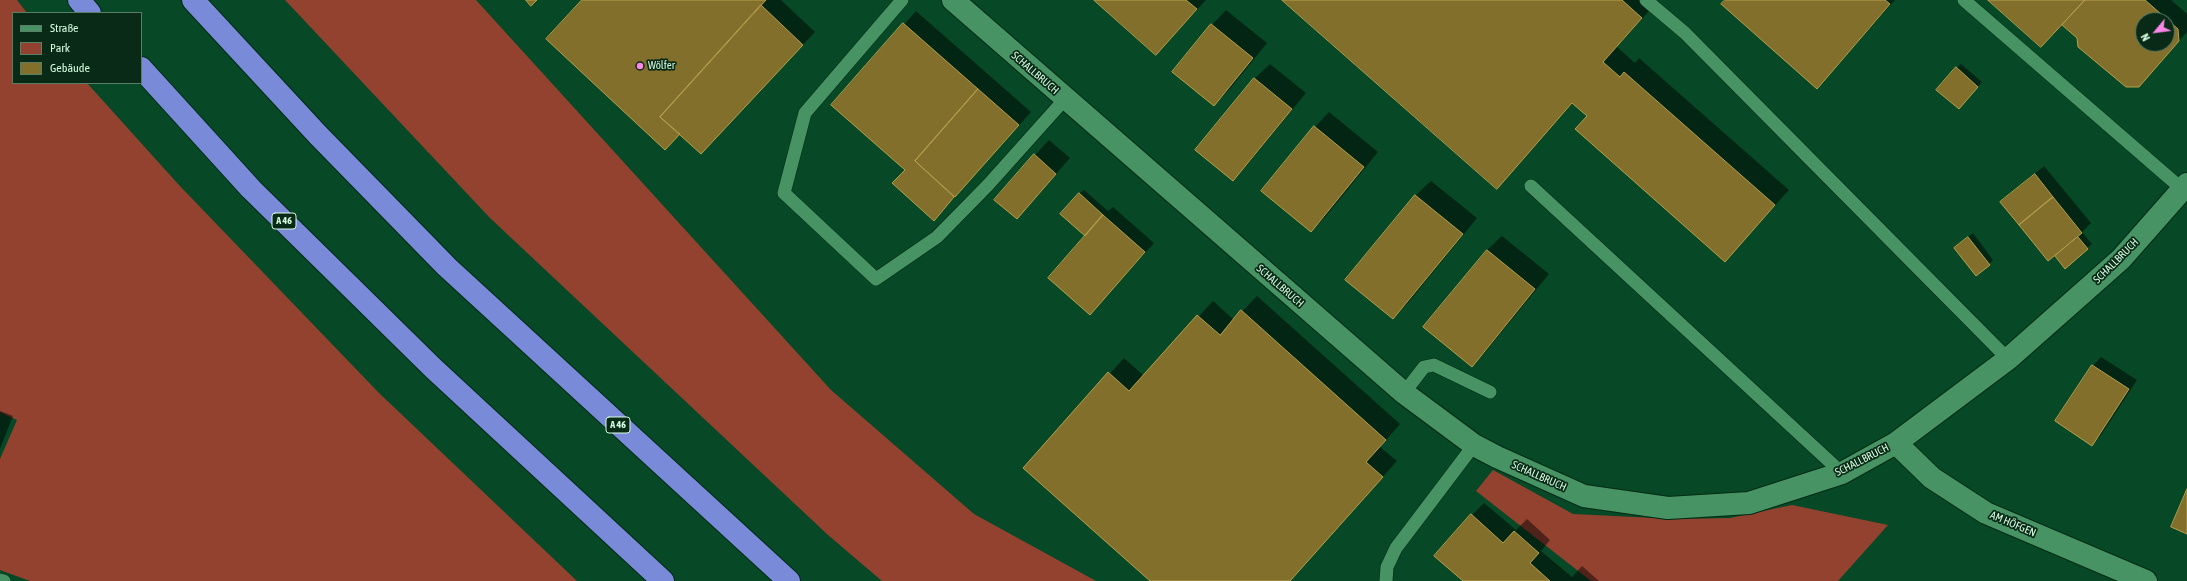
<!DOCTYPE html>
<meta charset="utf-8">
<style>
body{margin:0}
#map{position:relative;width:2187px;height:581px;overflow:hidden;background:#074826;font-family:"Asap Condensed",sans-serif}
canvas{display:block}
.legend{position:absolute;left:12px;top:12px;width:130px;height:72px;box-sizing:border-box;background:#092a16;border:1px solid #5b7e66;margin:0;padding:5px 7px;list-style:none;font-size:12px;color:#d5fbdf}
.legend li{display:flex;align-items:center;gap:8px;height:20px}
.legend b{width:20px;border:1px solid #5b7e66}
.north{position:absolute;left:2135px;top:12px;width:40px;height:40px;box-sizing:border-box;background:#092a16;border:1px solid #5b7e66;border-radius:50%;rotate:241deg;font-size:11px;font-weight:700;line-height:16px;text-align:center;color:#d5fbdf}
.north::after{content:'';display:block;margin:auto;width:14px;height:18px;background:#fa87e7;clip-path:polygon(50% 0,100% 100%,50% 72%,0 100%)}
</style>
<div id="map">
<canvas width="2187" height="581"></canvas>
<ul class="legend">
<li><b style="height:5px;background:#479363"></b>Straße</li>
<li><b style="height:11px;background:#944230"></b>Park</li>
<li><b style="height:11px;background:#826f2b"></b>Gebäude</li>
</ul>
<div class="north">N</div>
</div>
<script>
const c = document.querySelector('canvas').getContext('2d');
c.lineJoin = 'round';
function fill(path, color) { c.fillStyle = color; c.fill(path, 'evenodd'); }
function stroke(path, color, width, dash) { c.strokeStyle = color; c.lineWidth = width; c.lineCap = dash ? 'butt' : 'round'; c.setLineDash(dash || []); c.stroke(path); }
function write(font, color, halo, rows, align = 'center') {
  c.font = font + ' "Asap Condensed",sans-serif'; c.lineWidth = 3.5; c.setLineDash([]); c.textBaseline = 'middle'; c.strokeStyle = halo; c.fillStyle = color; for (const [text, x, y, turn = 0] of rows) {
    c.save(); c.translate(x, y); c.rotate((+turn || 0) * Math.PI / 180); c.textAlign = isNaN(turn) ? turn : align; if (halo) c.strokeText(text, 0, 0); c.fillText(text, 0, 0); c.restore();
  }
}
fill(new Path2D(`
 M0,0H17L27,13H13V83H87L178,184L379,393L577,581H30L0,570V459L17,420L0,412Z
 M285,0H476L831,390L974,514L1096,581H882L828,535L490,218Z
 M1493,470L1573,514L1675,519L1730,518L1792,505L1888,525L1838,581H1591L1476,491Z`), '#944230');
fill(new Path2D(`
 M583,0H781L815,32L701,153Z
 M1095,0H1206L1156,54Z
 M1283,0H1653L1656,3L1617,47L1635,63L1639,58L1789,190L1725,261L1588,116L1573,103L1497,188Z
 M1726,0H1895L1817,87Z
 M1990,0H2171L2187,14V32L2139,86L2063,24L2041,46ZM2143,20H2167V44H2143Z
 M1226,10L1267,43L1229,90L1214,105L1212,25Z
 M916,11L1031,112L934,220L907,170L833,105Z
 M1270,64L1306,93L1247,165L1233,180L1197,150L1255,78Z
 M1961,64L1982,82L1963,103L1957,68Z
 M1329,112L1378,152L1326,216L1311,231L1315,127Z
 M1049,140L1070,158L1017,218L1035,155Z
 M2044,166L2091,223L2082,232L2092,244L2087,248L2060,252L2001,202Z
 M1431,181L1477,218L1408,303L1393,318L1347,280L1416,195Z
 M1084,190L1108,211L1113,207L1154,243L1098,305L1090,232L1079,194Z
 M1973,233L1993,260L1989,264L1955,248Z
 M1502,236L1549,274L1486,351L1472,365L1487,250Z
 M1257,296L1400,424L1380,447L1397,461L1290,581H1152L1025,468L1124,358L1144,376L1213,301L1234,320Z
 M2101,357L2137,380L2101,435L2092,444L2093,366Z
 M0,411L13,416L0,449Z
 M1484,503L1516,530L1527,519L1550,540L1541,551L1572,577L1582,566L1599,581H1464L1472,515Z`), '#0007');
const building = new Path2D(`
 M526,0H537L531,6Z
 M582,0H766L660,117L680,134L665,150L546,39Z
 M1094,0H1186L1197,9L1156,55Z
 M1282,0H1622L1642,18L1603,62L1620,77L1624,72L1775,205L1725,262L1575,129L1587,116L1572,103L1497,189Z
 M1725,0H1885L1890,4L1817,89L1721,4Z
 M1988,0H2085L2041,47Z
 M2085,0H2145L2178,29L2179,41L2139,87H2126L2078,47L2077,38L2062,25ZM2143,20H2167V44H2143Z
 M761,5L803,45L701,154L660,117Z
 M903,23L978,89L915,161L954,197L934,221L892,183L905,170L831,105Z
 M1211,24L1253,58L1214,106L1172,72Z
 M1956,67L1978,87L1959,109L1936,90Z
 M1254,78L1292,109L1233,181L1195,150Z
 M978,89L1019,125L955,197L915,161Z
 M1314,126L1364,167L1311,232L1261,191Z
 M1034,154L1056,174L1017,219L994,200Z
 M2035,174L2053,197L2019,225L2000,202Z
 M1079,193L1103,215L1085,236L1060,214Z
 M1415,195L1463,234L1393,319L1345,280Z
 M2053,197L2082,233L2048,261L2019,225Z
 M1103,215L1145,252L1090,315L1048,278Z
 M1968,237L1990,265L1976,276L1954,248Z
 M2078,237L2088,249L2065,269L2055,256Z
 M1487,250L1535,289L1472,367L1423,327Z
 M1241,310L1386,440L1366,462L1383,477L1290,581H1150L1023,468L1108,372L1129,391L1197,315L1220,335Z
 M2092,365L2129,389L2092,446L2055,421Z
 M2187,489V534L2171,527Z
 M1471,514L1503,543L1514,531L1539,553L1530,563L1550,581H1463L1434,556Z`);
fill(building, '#826f2b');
stroke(building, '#b69f4b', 1);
const service = new Path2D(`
 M902,0L805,113L784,193L876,279L937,237L988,185L1065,99
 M1646,0L1685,33L2008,359
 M1964,0L2182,189
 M1531,186L1842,473
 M1404,393L1424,367L1434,365L1490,392
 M0,580L4,581
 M1386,581L1387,567L1396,548L1474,445`);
const minor = new Path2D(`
 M953,0L1404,393L1474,445L1497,457L1584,496L1668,508L1749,503L1842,473L1896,443L2008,359L2121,259L2187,184
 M1896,443L1932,478L1986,513L2146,581`);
const motorway = new Path2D(`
 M79,0L90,13
 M193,0L318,135L447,267L789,581
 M141,68L251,189L433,368L663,581`);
stroke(service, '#002b14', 14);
stroke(minor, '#002b14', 24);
stroke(motorway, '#002b14', 24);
stroke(service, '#479363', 13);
stroke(minor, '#479363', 22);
stroke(motorway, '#798ad9', 22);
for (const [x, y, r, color] of [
 [640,66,4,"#fa87e7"]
]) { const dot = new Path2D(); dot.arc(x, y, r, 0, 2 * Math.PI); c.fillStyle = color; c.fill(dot); stroke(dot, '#092a16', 1.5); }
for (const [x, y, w] of [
 [284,221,24],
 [618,425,24]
]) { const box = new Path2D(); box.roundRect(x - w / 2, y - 8, w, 16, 3); c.fillStyle = '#092a16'; c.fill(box); stroke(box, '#d5fbdf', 1); }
write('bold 10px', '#d5fbdf', null, [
 ["A 46",284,221],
 ["A 46",618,425]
]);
write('11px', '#d5fbdf', '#092a16', [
 ["Wölfer",648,66]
], 'left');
write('11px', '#d5fbdf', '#092a16', [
 ["SCHALLBRUCH",1035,73,41],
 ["SCHALLBRUCH",2116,261,-45],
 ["SCHALLBRUCH",1280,286,41],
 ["SCHALLBRUCH",1862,460,-27],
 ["SCHALLBRUCH",1539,476,24],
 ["AM HÖFGEN",2013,524,23]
]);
</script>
